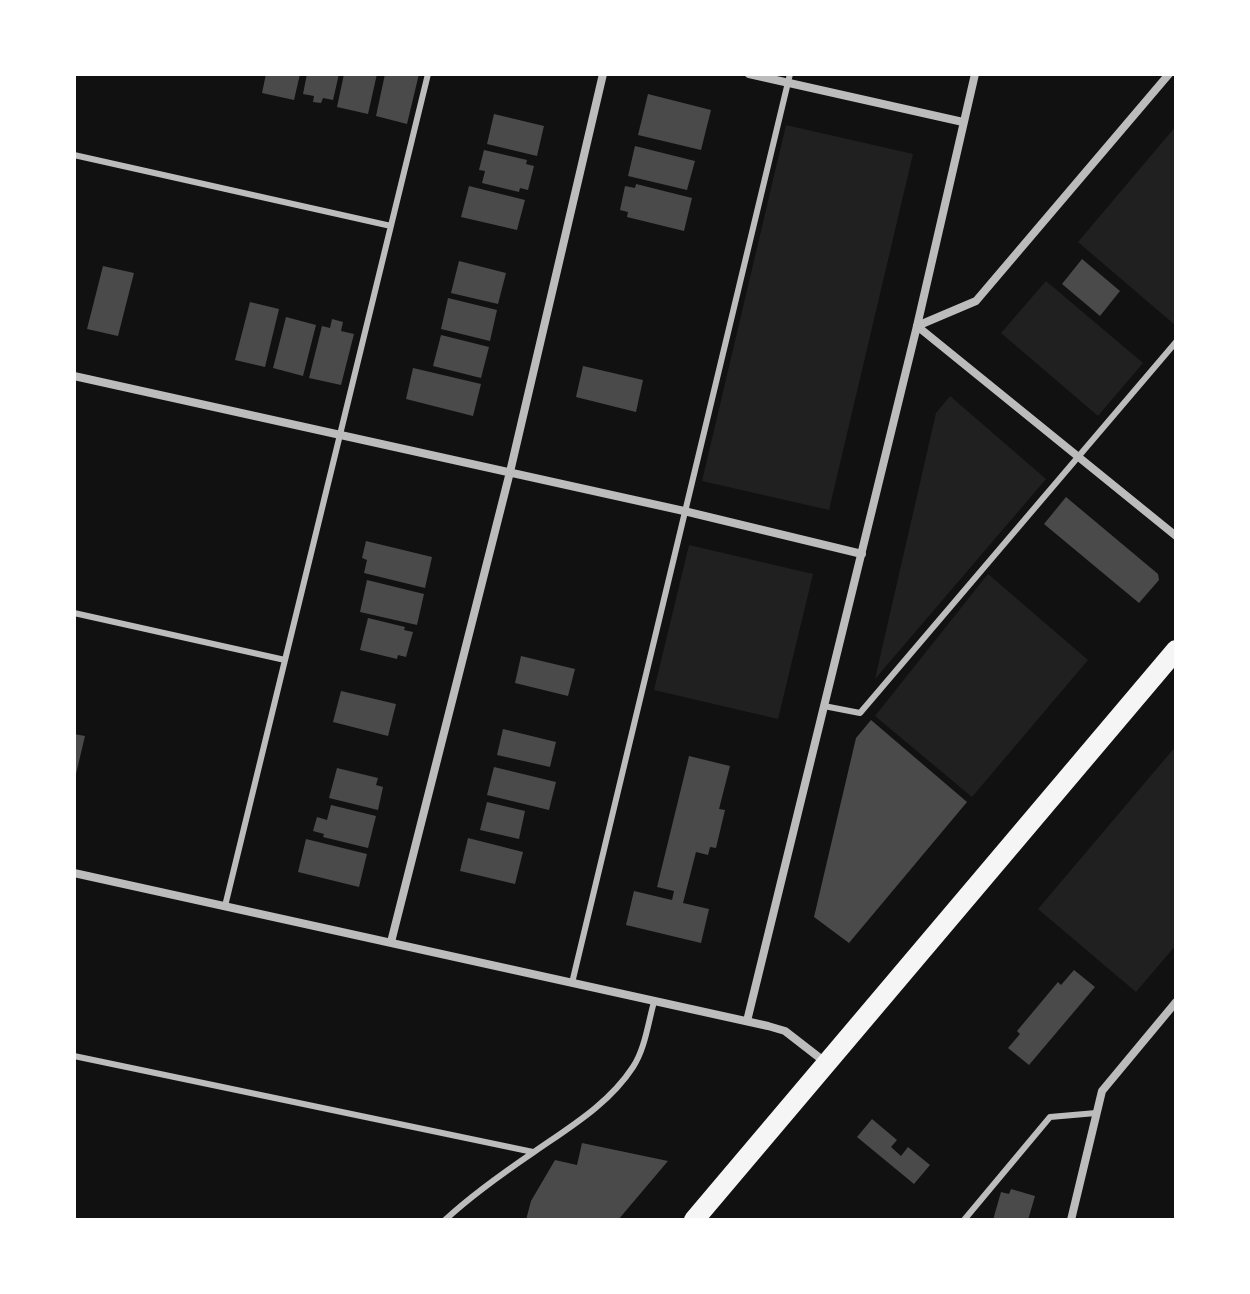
<!DOCTYPE html>
<style>
body{margin:0}
#map{position:relative;width:1250px;height:1294px;overflow:hidden;background:#111;font-family:Spectral,serif}
canvas{display:block}
.frame{position:absolute;inset:0;border:76px solid #fff;pointer-events:none}
</style>
<div id="map">
<canvas width="1250" height="1294"></canvas>
<div class="frame"></div>
</div>
<script>
const c = document.querySelector('canvas').getContext('2d');
c.lineJoin = 'round';
function fill(path, color) { c.fillStyle = color; c.fill(path, 'evenodd'); }
function stroke(path, color, width, dash) { c.strokeStyle = color; c.lineWidth = width; c.lineCap = dash ? 'butt' : 'round'; c.setLineDash(dash || []); c.stroke(path); }
fill(new Path2D(`
 M786,125L913,154L829,510L702,481Z
 M1176,126V324L1175,325L1078,242Z
 M1046,281L1143,363L1098,416L1001,333Z
 M950,396L1046,479L875,679L936,413Z
 M689,545L813,574L778,719L654,690Z
 M988,574L1088,660L972,797L875,716Z
 M1176,746V945L1136,992L1038,909Z`), '#202020');
fill(new Path2D(`
 M266,74H300L294,100L262,93Z
 M307,74H339L333,100L323,98L321,103L313,102L314,96L303,94Z
 M344,74H377L368,114L337,107Z
 M385,74H419L407,124L376,116Z
 M648,94L711,110L701,150L638,135Z
 M494,114L544,126L537,156L487,144Z
 M635,146L695,161L687,190L628,176Z
 M484,150L527,160L526,164L534,166L528,190L520,188L519,192L482,183L485,171L479,170Z
 M636,184L692,198L684,231L627,217L628,212L620,210L625,186L635,188Z
 M469,186L525,200L517,230L461,217Z
 M1082,259L1120,291L1100,316L1062,284Z
 M459,261L506,273L498,304L451,293Z
 M103,266L134,273L118,336L87,329Z
 M448,298L497,310L490,341L441,329Z
 M250,302L279,309L265,367L235,360Z
 M286,317L316,325L303,376L273,368Z
 M332,319L343,322L341,331L354,334L341,385L309,378L322,326L330,328Z
 M441,335L489,347L481,378L433,366Z
 M583,366L643,380L636,412L576,397Z
 M413,368L481,384L473,416L406,399Z
 M1066,497L1158,574L1159,580L1139,603L1044,524Z
 M366,541L432,557L425,588L364,573L367,560L362,558Z
 M367,580L424,594L417,625L360,612Z
 M368,618L405,627L404,630L413,632L406,657L398,655L397,659L360,650Z
 M521,656L575,669L568,696L515,683Z
 M341,691L396,704L388,736L333,722Z
 M871,720L967,802L849,943L814,917L856,738Z
 M503,729L556,742L550,767L497,755Z
 M74,734L85,736L75,778H74Z
 M689,756L730,766L719,809L725,810L716,848L710,847L708,855L696,852L683,903L709,909L701,943L626,925L634,891L672,900L674,891L657,887Z
 M494,767L556,782L549,810L487,795Z
 M337,768L378,778L376,785L383,787L378,810L329,798Z
 M487,802L525,811L519,839L480,830Z
 M331,805L376,816L368,848L323,837L324,834L313,831L317,817L327,820Z
 M468,838L523,852L515,884L460,871Z
 M306,839L367,854L359,887L298,872Z
 M1074,970L1095,987L1029,1065L1008,1048L1020,1034L1017,1031L1058,982L1061,985Z
 M872,1119L897,1140L891,1147L901,1156L908,1147L930,1165L914,1184L857,1137Z
 M582,1143L668,1161L618,1220H526L531,1201L555,1160L577,1165Z
 M1011,1189L1035,1196L1028,1220H993L1001,1192L1009,1194Z`), '#4a4a4a');
stroke(new Path2D(`
 M74,155L391,226
 M74,613L285,660
 M824,706L860,713L1176,342
 M225,906L428,74
 M572,983L790,74
 M74,1056L533,1152
 M445,1220C473,1194 503,1173 534,1152C570,1127 609,1104 633,1067C645,1049 648,1023 654,1002
 M964,1220L1050,1117L1096,1113`), '#bcbcbc', 6);
stroke(new Path2D(`
 M749,74L963,122
 M917,326L976,301L1169,74
 M917,326L1176,536
 M74,376L684,511L862,554
 M74,873L768,1026L785,1031L825,1062
 M391,942L510,472L603,74
 M747,1021L917,326L975,74
 M1071,1220L1102,1091L1176,1002`), '#bcbcbc', 8);
stroke(new Path2D(`
 M694,1220L1176,650`), '#f5f5f5', 20);
</script>
